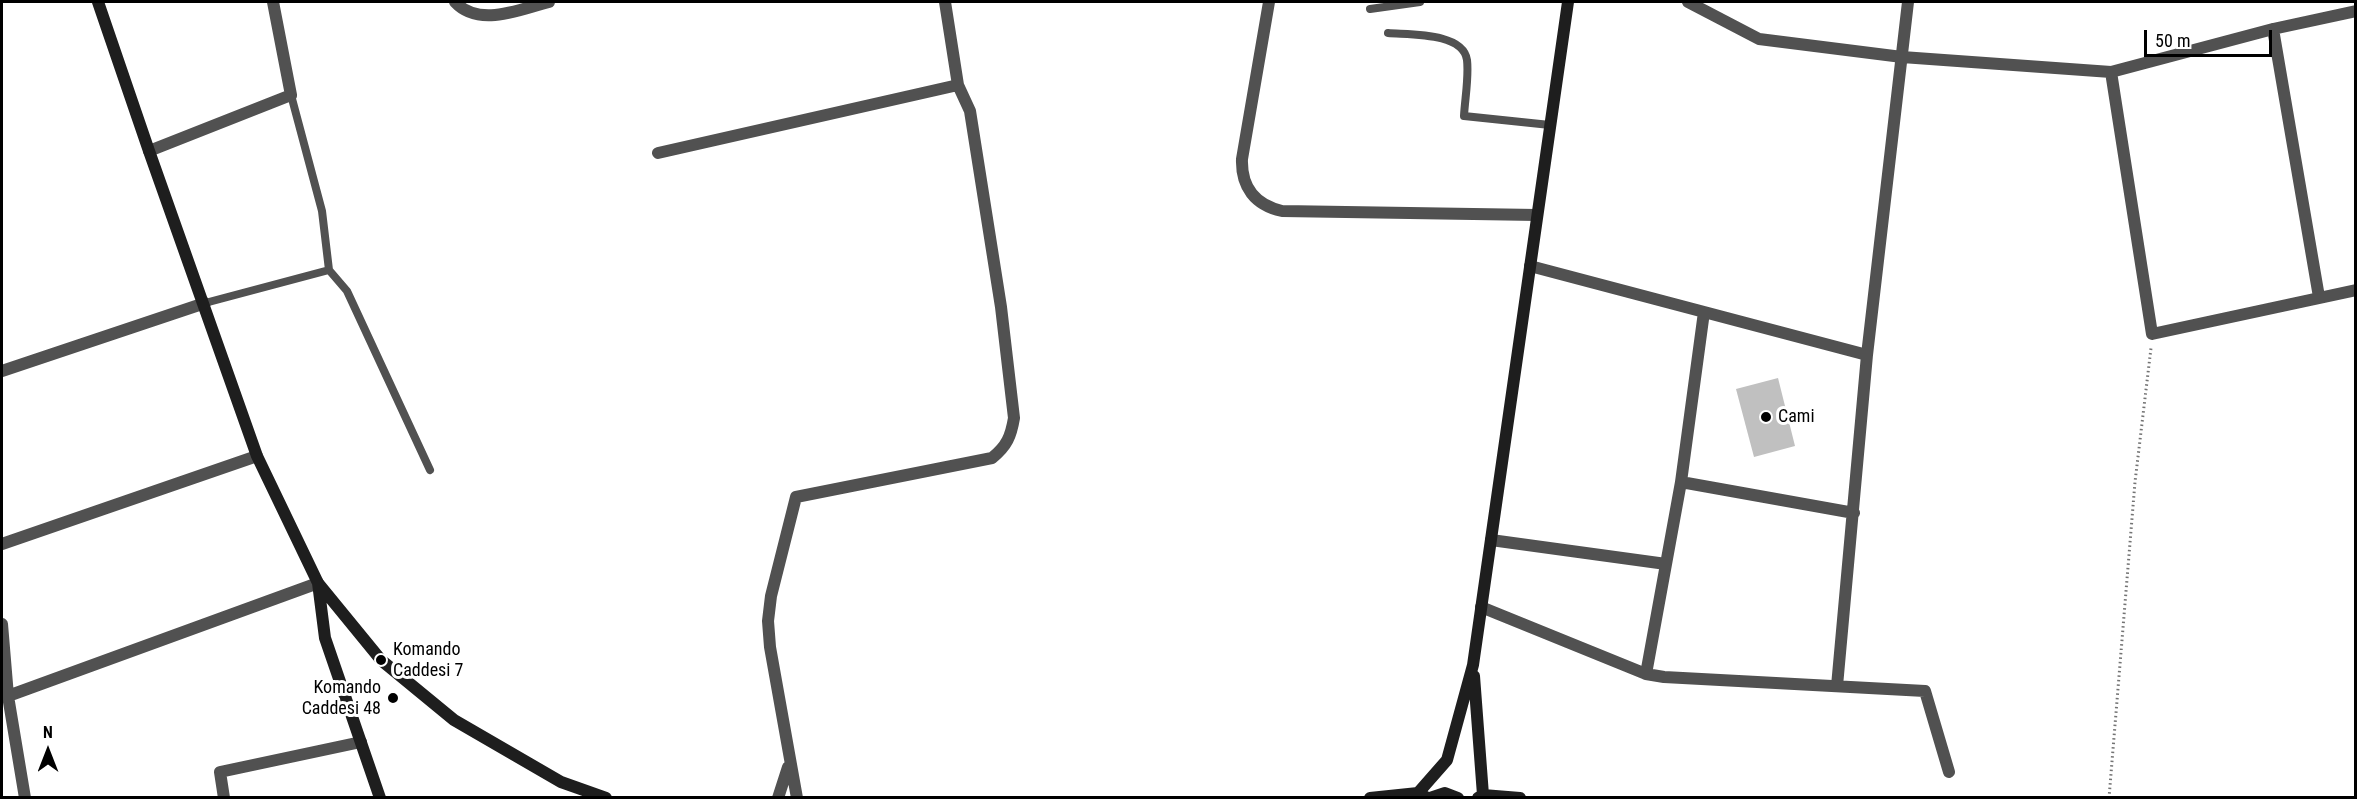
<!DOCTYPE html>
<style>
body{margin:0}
#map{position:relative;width:2357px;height:799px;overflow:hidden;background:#fff;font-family:"Roboto Condensed",sans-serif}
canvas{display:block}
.frame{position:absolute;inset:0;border:3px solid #000;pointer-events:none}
.north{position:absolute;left:18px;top:721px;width:60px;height:60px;-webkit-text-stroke:4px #fff;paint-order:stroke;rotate:0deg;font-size:16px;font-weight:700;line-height:24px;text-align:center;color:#000}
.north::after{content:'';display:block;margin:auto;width:21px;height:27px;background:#000;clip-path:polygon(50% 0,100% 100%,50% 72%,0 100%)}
.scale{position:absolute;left:2144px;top:30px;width:128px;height:27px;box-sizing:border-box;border:3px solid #000;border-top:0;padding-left:8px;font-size:18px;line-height:21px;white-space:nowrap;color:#000;-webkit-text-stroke:4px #fff;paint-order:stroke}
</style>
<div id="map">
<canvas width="2357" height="799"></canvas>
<div class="frame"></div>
<div class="north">N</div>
<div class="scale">50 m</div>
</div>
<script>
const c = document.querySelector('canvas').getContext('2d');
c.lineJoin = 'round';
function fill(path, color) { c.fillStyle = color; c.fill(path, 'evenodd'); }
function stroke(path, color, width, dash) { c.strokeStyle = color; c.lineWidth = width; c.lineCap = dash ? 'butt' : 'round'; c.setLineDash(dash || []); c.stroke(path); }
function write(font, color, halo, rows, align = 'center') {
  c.font = font + ' "Roboto Condensed",sans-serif'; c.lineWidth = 6; c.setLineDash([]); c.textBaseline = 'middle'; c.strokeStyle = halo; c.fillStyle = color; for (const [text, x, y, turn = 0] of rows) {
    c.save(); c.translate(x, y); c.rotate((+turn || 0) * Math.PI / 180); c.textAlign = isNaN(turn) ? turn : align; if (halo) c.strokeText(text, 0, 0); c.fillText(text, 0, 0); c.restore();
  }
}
fill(new Path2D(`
 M1778,378L1795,446L1754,457L1736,389Z`), '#c0c0c0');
stroke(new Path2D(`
 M2109,798L2135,482L2151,348`), '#737373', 3, [1.5, 3]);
stroke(new Path2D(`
 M1370,9L1420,2
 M1388,33C1409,35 1463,32 1467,60C1469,77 1465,98 1464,116L1550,125
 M291,95L322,211L329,270L347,291L430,470
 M205,303L329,270`), '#515151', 8);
stroke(new Path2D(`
 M455,2C479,28 520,9 549,2
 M1269,2L1242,159C1241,187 1255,205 1282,211L1537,215
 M1688,2L1759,39L1902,57L2111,72L2273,29L2356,11
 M2273,29L2319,297
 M2111,72L2152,334L2356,290
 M149,151L291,95L273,2
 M658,153L958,85
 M1530,266L1867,355
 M2,371L205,303
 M1681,482L1854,513
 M1491,540L1666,564
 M2,544L257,456
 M1481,607L1646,674L1664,677L1925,691L1949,772
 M2,624L8,696L25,798
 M1646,674L1681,482L1704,312
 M1837,686L1867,355L1908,2
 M8,696L318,583
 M224,798L220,772L361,742
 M778,798L788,767
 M797,798L770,647L768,621L771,596L796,497L992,458C1007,446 1011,436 1014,418L1001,307L970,111L958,85L945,2`), '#515151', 12);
stroke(new Path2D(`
 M98,2L149,151L257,456L318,583L381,660L454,720L561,782L606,798
 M318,583L325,638L380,798
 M1474,676L1483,795
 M1418,793L1447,760L1473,665L1568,2
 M1370,798L1418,793L1428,798
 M1430,798L1445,793L1458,798
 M1478,798L1483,795L1520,798`), '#1e1e1e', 12);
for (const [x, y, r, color] of [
 [1766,417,6,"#000"],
 [381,660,6,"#000"],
 [393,698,6,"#000"]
]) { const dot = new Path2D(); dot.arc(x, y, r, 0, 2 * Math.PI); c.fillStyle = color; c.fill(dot); stroke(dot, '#fff', 2); }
write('18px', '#000', '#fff', [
 ["Cami",1778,417],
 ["Komando",393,650],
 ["Caddesi 7",393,671],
 ["Komando",381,688,"right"],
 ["Caddesi 48",381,709,"right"]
], 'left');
</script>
